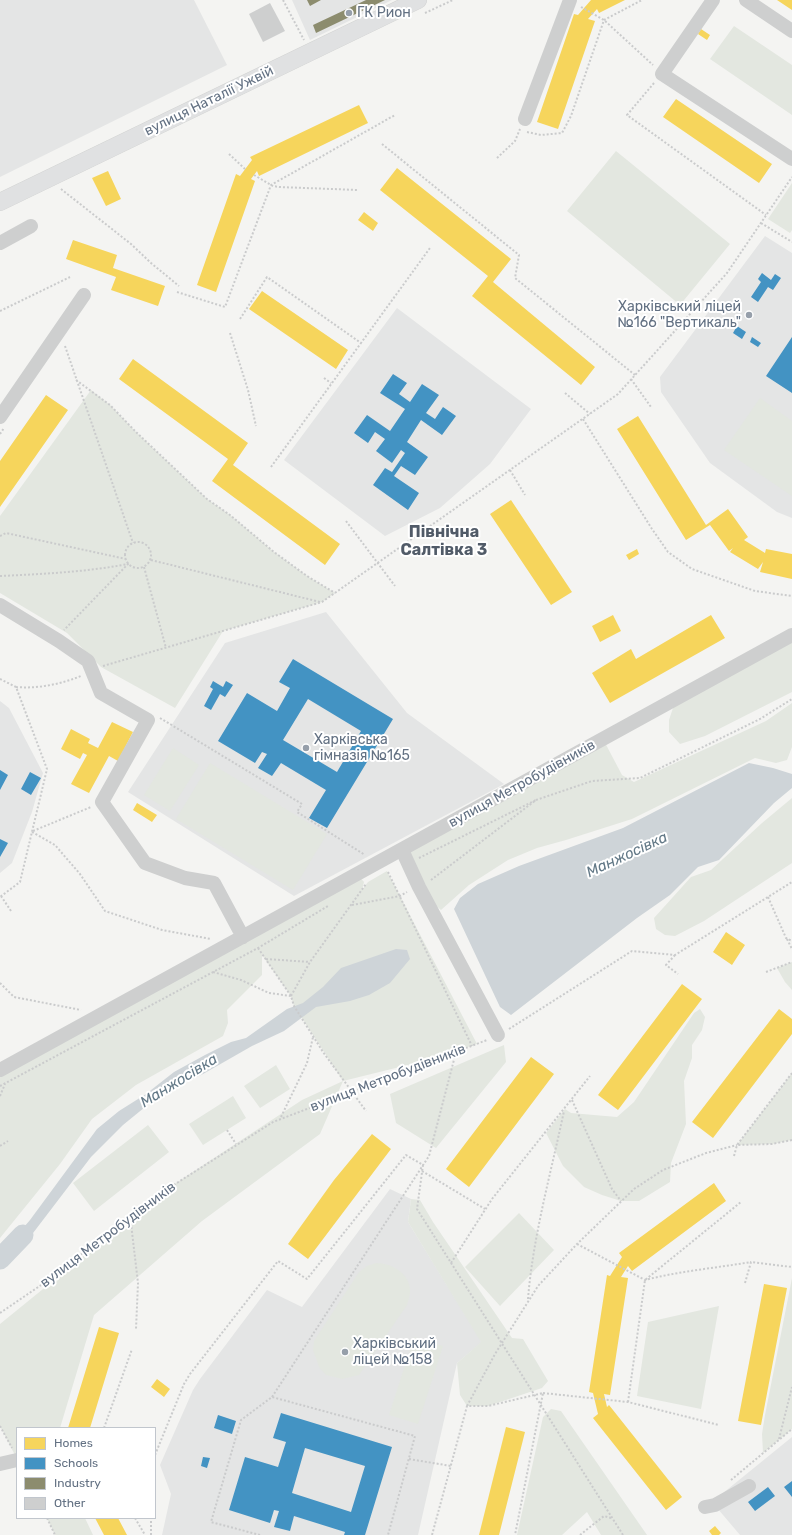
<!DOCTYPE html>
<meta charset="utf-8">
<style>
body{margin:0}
#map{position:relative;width:792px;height:1535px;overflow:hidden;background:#f4f4f2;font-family:Rubik,sans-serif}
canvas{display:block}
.legend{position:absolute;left:16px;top:1427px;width:140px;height:92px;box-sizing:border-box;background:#fff;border:1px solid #c1c6cd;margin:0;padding:5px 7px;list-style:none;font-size:12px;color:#637183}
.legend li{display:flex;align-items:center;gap:8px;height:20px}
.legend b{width:20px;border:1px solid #c1c6cd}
</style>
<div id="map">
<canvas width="792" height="1535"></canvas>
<ul class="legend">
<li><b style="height:11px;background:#f6d55c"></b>Homes</li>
<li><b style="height:11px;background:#4393c3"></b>Schools</li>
<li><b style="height:11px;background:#8c8c6e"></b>Industry</li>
<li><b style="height:11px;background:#cecfcf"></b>Other</li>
</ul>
</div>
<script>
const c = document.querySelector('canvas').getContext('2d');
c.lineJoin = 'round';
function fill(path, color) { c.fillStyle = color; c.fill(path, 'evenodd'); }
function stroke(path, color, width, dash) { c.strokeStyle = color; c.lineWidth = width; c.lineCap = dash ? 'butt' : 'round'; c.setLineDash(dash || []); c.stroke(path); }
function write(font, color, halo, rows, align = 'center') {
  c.font = font + ' Rubik,sans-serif'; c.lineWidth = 4; c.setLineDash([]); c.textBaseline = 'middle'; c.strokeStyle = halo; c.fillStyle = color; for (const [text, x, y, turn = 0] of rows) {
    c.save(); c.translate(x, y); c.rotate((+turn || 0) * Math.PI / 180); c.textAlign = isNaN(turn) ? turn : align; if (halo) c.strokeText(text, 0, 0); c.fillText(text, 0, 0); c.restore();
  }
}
fill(new Path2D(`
 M0,0H194L227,65L0,177Z
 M292,0H392L310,40Z
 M765,236L792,253V518L777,512L710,463L661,392L660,377Z
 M397,308L531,409L490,464L440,508L385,536L284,460Z
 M326,612L407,713L504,784L294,896L128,792L225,643Z
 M0,701L9,708L43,773L32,812L12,863L0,873Z
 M390,1189L411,1199L408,1222L482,1342L457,1363L418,1535H162L171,1494L160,1465L193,1390L200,1379L267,1290L302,1307Z
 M792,1437V1535H740L712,1502Z`), '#e4e5e5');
fill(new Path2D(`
 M734,26L792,65V115L710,59Z
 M616,151L730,244L680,305L567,211Z
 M792,183V230L790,233L768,219Z
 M91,390L110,405L136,432L207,499L230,515L274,552L307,576L335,593L322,602L223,631L175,708L101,667L67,633L0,593V516Z
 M760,398L792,421V496L724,450Z
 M792,640V692L705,736L680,744L669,732V720L674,705Z
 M792,703V747L787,760L776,763L755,758L632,819L566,840L537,848L508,860L469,885L441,910L434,904L407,847L603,739L622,775L634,782L766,721Z
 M173,748L199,765L170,811L144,795Z
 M210,763L327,834L293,890L176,819Z
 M792,798V863L704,921L675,936L665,935L656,929L654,918L691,877L711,870L762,823Z
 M387,871L477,1044L428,1060L343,1081L320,1134L202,1221L94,1315L60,1428H17V1459L0,1426V1324L161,1193L302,1100L343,1081L294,1006L291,996L262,955V975L227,1010L228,1023L223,1036L136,1085L92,1119L60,1164L0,1238V1070L357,874L364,882L362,890L368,882Z
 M792,962V990L785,982L777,968Z
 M700,1009L705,1017L702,1030L692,1045V1058L684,1081L686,1124L671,1163L670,1182L639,1201H621L602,1195L584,1187L563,1166L546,1133L565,1109L571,1113L617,1117L634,1102L694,1013Z
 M504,1045L506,1062L436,1148L396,1123L390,1094Z
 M276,1065L290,1089L260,1108L244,1086Z
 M792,1073V1140L772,1144L737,1145Z
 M233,1096L246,1118L203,1145L189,1124Z
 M148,1125L169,1152L94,1211L73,1183Z
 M411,1199L420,1200L433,1222L512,1338L523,1339L548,1381L542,1388L488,1406H467L460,1395L457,1363L481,1342L408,1222Z
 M519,1213L554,1250L500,1306L465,1267Z
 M376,1263C392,1263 411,1274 410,1292C410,1296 408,1301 407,1305L359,1375L342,1379L326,1375L319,1367L316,1358L313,1350L314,1341L359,1272L367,1266Z
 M792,1278V1429L763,1453L762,1434L765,1415Z
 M719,1306L701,1409L637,1396L648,1322Z
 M414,1337L443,1346L418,1424L389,1415Z
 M551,1409L561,1411L647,1535H601L587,1512L562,1535H517L543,1417Z
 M47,1518H85L93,1535H55Z`), '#e3e7e0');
fill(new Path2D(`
 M749,763L773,768L792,774V788L774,803L719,860L698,867L670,895L637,918L511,1015L500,1007L454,909L460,898L478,884L519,866L623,828Z
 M396,949L407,950L410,959L390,983L369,995L350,1001L316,1007L284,1031L252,1046L203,1074L179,1085L150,1103L123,1125L91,1157L14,1258L0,1255L30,1220L97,1129L119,1111L146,1094L174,1072L205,1055L231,1042L246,1038L287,1009L303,1003L323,987L341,968Z`), '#ced4d8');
fill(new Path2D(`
 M591,0H625L599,13L597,9L588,19L595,21L558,129L537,122L574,14L578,15Z
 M777,0H792V10Z
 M701,29L710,35L707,40L698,34Z
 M676,99L772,164L759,183L663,117Z
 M359,105L368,123L259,176L257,171L251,179L255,181L216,292L197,285L236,174L240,176L252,160L250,157Z
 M397,168L511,259L493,282L595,367L581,385L472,296L488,276L380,190Z
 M108,171L121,199L106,206L92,178Z
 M364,212L378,223L373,231L358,220Z
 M73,240L117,255L113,268L165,286L158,306L111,290L116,277L66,259Z
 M262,291L348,350L336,369L249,309Z
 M133,359L248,443L233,465L340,544L325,565L212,481L228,459L119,379Z
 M46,395L68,410L0,507V461Z
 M638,416L706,525L728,509L748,537L744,540L765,553L766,549L792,554V579L760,572L763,562L758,569L730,552L733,548L729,551L710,525L686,540L617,429Z
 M511,500L572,592L551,605L490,514Z
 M637,549L639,554L629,560L626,555Z
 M613,615L621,631L600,642L592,626Z
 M711,615L725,638L610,703L592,673L631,649L636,659Z
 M112,722L133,732L118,761L109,756L89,793L71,784L87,755L83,753L80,759L61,749L71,729L90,739L88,743L98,748Z
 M137,803L157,815L152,822L133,810Z
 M726,932L745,945L732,965L713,952Z
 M682,984L702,999L618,1110L598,1095Z
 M779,1009L792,1019V1034L713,1138L692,1122Z
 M531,1057L554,1074L469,1187L446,1169Z
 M372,1134L391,1149L308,1259L288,1244L334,1180Z
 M714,1183L726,1201L632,1271L628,1266L621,1277L628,1278L610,1395L604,1394L607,1407L609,1405L682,1497L666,1510L593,1418L598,1414L593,1393L589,1392L607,1275L610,1276L622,1257L619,1253Z
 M764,1284L787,1288L761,1425L738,1421Z
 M99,1327L119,1333L90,1428H68Z
 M157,1379L170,1389L164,1397L151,1387Z
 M506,1427L525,1432L499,1535H479Z
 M95,1518H118L127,1535H104Z
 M715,1526L721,1533L719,1535H712L709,1531Z`), '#f6d55c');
fill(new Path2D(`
 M762,273L771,280L775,274L781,278L773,290L768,287L758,302L751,297L761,282L758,279Z
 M737,326L746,332L742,339L733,333Z
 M752,337L761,343L758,347L750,342Z
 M792,337V393L766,376Z
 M393,374L407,383L399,394L410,402L422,384L439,395L426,413L435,419L443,407L456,416L442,435L421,420L407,442L428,457L415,475L401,466L394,476L419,493L408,510L373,485L385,468L392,472L405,453L401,450L392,463L376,451L385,439L375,432L368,443L354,433L367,415L390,431L405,409L380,393Z
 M293,659L393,719L327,828L309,818L326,790L281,763L272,776L258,768L267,754L262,752L255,763L218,741L247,693L277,711L290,688L279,682ZM308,699L361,731L337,772L283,740Z
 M213,681L223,687L226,681L233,685L225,697L220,694L211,710L204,706L213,689L210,687Z
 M0,770L8,775L0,790Z
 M30,772L41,778L31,795L21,789Z
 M0,839L8,843L0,857Z
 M281,1413L392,1447L365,1535H344L345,1532L294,1516L290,1531L274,1527L279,1511L274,1510L270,1523L229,1510L245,1457L278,1467L286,1442L273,1438ZM305,1448L365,1466L351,1512L292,1493Z
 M218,1415L236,1421L232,1434L214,1428Z
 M203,1457L210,1458L207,1468L201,1466Z
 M792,1481V1497L784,1487Z
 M768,1487L775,1496L755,1511L748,1502Z`), '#4393c3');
fill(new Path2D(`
 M307,0H321L310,6Z
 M366,0H385L316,33L313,25Z`), '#8c8c6e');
stroke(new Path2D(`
 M0,1259L23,1235`), '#ced4d8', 21);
fill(new Path2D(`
 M270,3L285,31L263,42L249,14Z`), '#cecfcf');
const major = new Path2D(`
 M0,202L418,0`);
stroke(major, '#d1d2d1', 18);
stroke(new Path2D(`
 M283,0L304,40
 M581,7L604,20L653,65
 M425,13L453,0
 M654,83L627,115L766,215
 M527,132L541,135L562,133L571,116L604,20L642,0
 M382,144L519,255L515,278L635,375
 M229,154L245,169
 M497,158L515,141L520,129
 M254,175L273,186L279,187L358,190
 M61,189L131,244L151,263L179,286
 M761,223L792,242
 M177,292L225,307L271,185L395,115
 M0,311L70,277
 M240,319L267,277L361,343L430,248
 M230,333L248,390L256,426
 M65,346L133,543
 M324,378L331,383
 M631,379L651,407
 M76,380L110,405L136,432L207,499L230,515L274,552L307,576L335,593
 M565,393L590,414
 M583,419L652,529L668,552L692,569L755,591L792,596
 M0,434L4,428
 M271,467L361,343
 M510,470L525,495
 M346,521L395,586
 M0,536L6,533L126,559
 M125 555a13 13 0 1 1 26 0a13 13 0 1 1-26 0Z
 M151,560L320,602
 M144,567L166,648
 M0,576C43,574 86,572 128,564L64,630
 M103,666L322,602L618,394L727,273L792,177
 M0,679L16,687L47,769L20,882L0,897
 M16,687C38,689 61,684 81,676
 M160,718L302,804L297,812L365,855
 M33,831L91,807
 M32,832L55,845L80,874L105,911L162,930L211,939
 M419,858L536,800
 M388,872L472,1046
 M431,880L536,800L592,781L640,778L760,719L792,699
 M1,896L11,911
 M768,897L786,938L792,941
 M352,905L400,896L407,892
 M787,939L792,949
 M258,948L291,996L294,1006L323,1052L366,1111
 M675,955L666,965L678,974
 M266,959L310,962
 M213,972L241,980L269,993L291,996
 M766,972L792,962
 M0,983L14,997L81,1010
 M291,996L310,962L366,884
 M509,1029L632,951L675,955L792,882
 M792,1073L737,1145L772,1144L792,1140
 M0,1086L258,948L328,906
 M0,1096L5,1084
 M572,1100L612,1189L621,1201
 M281,1117L307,1063L313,1037
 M227,1130L236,1144
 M0,1146L8,1141
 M734,1156L737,1145
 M423,1165L417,1209L623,1535
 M422,1171L485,1209
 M130,1215L138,1283L136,1329
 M577,1244L645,1280C680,1271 716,1268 751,1262
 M451,1263L492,1199L590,1076
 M745,1283L751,1262L792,1267
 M528,1299C533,1236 551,1173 564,1111
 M0,1313L53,1277L130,1215L161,1193L273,1122L487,1040
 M543,1393L628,1402L719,1425
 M272,1397L429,1156L456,1052
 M628,1402L645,1280L741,1202
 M467,1406L495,1354L538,1286L577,1244L634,1189L663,1170L706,1153L737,1145
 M0,1426L12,1448
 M104,1428L132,1349
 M779,1439L792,1387
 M155,1455L184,1384L190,1374L278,1261L307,1279L406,1155L423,1165
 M409,1459L451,1466
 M731,1480L792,1429
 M47,1518L55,1535
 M135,1518L145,1535
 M151,1535V1518
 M260,1535L211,1522L241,1420L272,1397L415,1436L388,1535
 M432,1535L467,1406H488L543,1393L515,1535
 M580,1535L604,1516L611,1518`), '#cacbcc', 2, [2, 2]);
stroke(new Path2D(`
 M713,0L662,74L792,159
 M746,0L792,31
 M525,119L570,0
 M0,243L31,226
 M0,417L84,295
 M0,605L59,641L88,661L101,693L148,720L102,802L145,863L185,878L214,883L243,937
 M0,1070L792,635
 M0,1464L17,1460
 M705,1507L715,1505L749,1486`), '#cecfcf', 14);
stroke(major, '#e0e1e2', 17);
stroke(new Path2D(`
 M402,850L419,887L498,1035`), '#cecfcf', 14);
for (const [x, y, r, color] of [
 [349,13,4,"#969faa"],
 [749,315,4,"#969faa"],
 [306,748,4,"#969faa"],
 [345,1352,4,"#969faa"]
]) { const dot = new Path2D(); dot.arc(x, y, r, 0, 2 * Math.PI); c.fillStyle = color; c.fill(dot); stroke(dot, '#fff', 1.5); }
write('14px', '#637183', '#fff', [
 ["ГК Рион",357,13],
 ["Харківський ліцей",741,307,"right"],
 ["№166 \"Вертикаль\"",741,323,"right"],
 ["Харківська",314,740],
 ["гімназія №165",314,756],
 ["Харківський",353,1344],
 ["ліцей №158",353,1360]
], 'left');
write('14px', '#637183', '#fff', [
 ["вулиця Наталії Ужвій",209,101,-26],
 ["вулиця Метробудівників",522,784,-29],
 ["вулиця Метробудівників",388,1078,-21],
 ["вулиця Метробудівників",108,1235,-37]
]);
write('italic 15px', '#637987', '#fff', [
 ["Манжосівка",627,855,-25],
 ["Манжосівка",179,1081,-32]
]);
write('bold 16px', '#515b68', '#fff', [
 ["Північна",444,532],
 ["Салтівка 3",444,550]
]);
</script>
